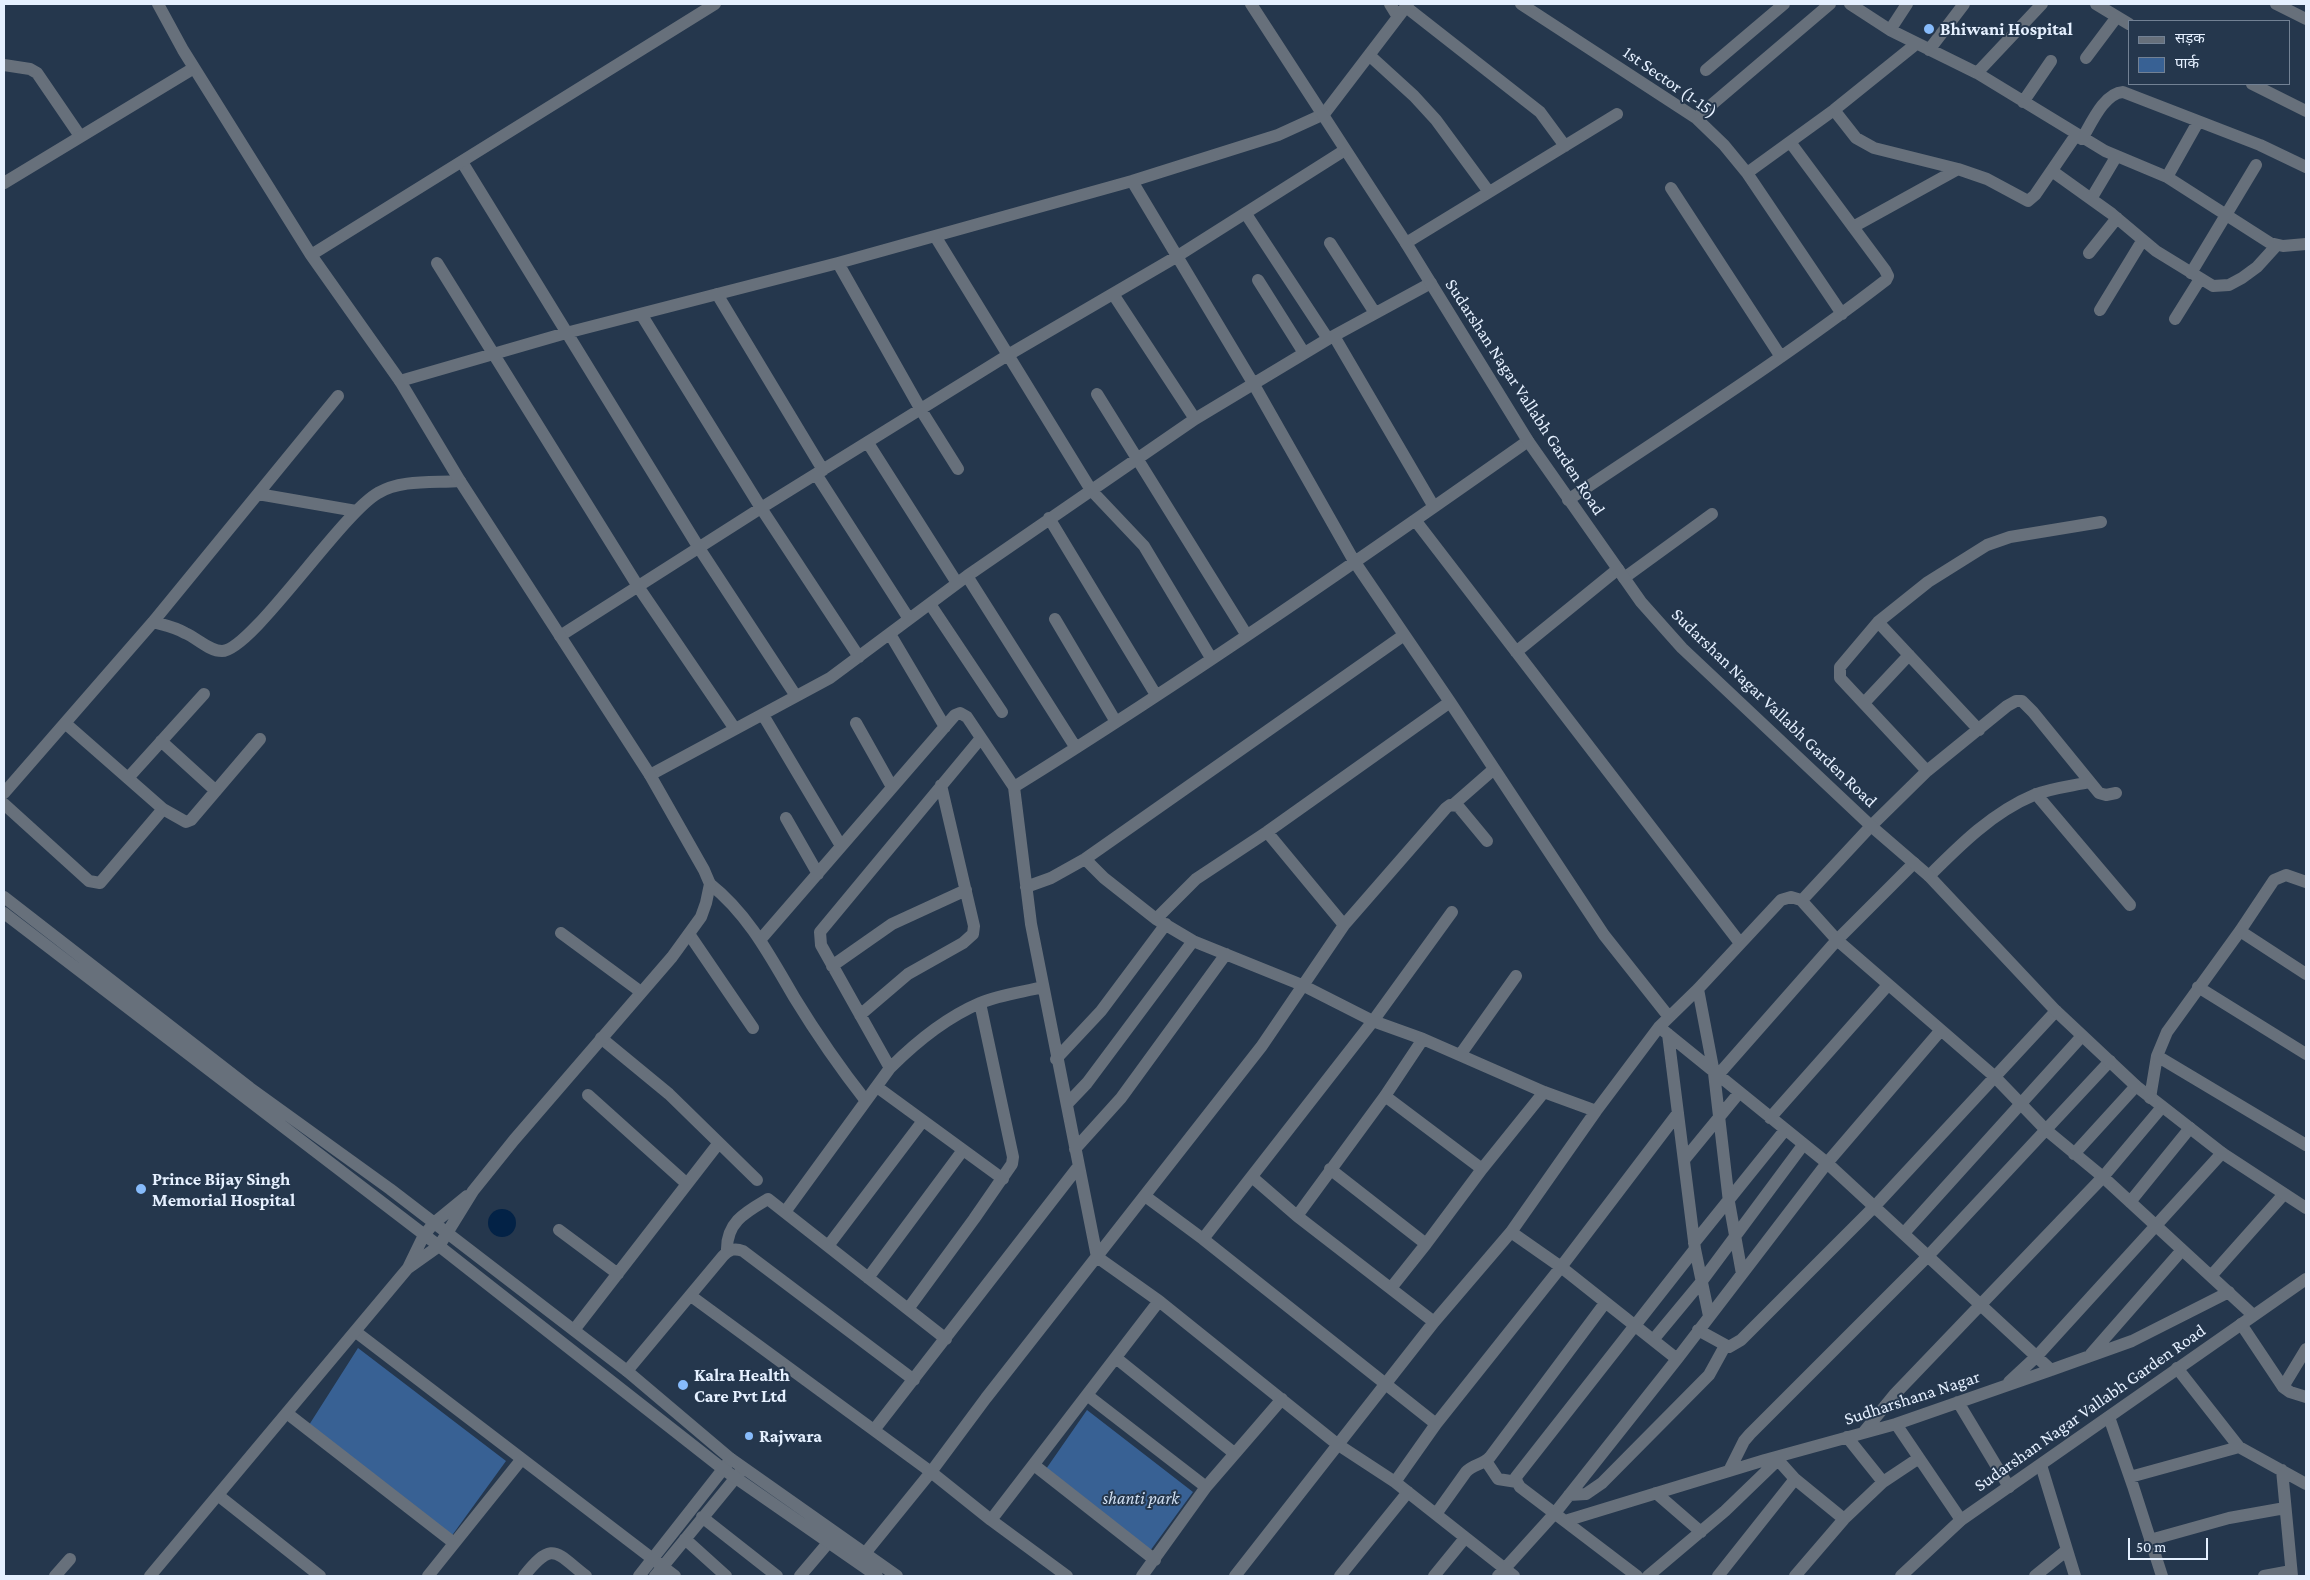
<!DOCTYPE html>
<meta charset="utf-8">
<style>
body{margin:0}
#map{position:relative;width:2310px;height:1580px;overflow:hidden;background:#25374d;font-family:"Crimson Pro","Noto Sans Devanagari",serif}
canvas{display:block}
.frame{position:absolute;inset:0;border:5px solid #e5f0ff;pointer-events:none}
.legend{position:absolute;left:2128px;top:20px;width:162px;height:65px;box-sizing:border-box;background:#25374d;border:1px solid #728194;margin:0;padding:6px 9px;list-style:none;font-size:15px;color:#e5f0ff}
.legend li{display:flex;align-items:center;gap:10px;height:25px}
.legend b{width:25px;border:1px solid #728194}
.scale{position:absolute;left:2128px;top:1538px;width:80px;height:22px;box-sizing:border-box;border:2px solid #e5f0ff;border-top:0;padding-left:6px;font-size:15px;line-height:18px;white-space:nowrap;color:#e5f0ff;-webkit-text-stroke:4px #25374d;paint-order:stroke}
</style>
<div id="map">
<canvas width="2310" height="1580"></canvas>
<div class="frame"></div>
<ul class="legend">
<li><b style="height:6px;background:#67707b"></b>सड़क</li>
<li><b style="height:14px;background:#386194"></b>पार्क</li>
</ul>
<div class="scale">50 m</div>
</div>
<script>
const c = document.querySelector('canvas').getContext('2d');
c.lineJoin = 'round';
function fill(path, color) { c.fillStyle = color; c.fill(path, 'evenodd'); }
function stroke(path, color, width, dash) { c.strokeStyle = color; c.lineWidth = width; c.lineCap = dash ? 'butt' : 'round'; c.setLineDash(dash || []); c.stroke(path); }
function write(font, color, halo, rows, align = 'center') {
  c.font = font + ' "Crimson Pro",serif'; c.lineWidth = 4; c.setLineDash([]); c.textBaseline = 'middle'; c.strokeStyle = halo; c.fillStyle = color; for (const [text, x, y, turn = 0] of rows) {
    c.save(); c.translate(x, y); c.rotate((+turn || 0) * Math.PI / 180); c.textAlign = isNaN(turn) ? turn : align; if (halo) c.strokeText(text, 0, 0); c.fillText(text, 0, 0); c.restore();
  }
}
fill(new Path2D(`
 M358,1348L506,1461L448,1541L309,1425Z
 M1087,1410L1193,1492L1150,1551L1046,1469Z`), '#386194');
fill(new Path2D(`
 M488 1223a14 14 0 1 1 28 0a14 14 0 1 1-28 0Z`), '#032246');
stroke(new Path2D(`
 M1390,4L1398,17
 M1521,4L1696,118L1724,145L1747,173L1842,314
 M1850,4L1890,30L1977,73L2105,151L2167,177L2270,243L2283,246L2306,244
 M2096,4L2129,24
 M2276,4L2306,19
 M1406,7L1540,112L1565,146
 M1890,30L1907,4
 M1929,50L1964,4
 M1369,55L1414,96L1436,120L1489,192
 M2086,58L2116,18
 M4,65L30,69L37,73L80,136
 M1706,70L1784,4
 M1977,73L2042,4
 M2252,84L2306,111
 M2023,102L2051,61
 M1834,110L1856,138L1874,148L1958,169L1987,179L2028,201L2035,195L2076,135
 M1696,118L1830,4
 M2082,139C2091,124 2104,93 2123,92L2260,145L2306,167
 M462,162L699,548L796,696
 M2052,171L2112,214L2156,251L2213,286L2229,285L2242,278L2257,267L2277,245
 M1747,173L1834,110L1916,44
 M2167,177L2198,122
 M1132,181L1253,383L1354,561L1450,702L1604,935L1669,1017
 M1671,188L1781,357
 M2091,199L2116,157
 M1246,214L1328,339
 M1853,227L1958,169
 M935,236L1091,490L1144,546L1211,658
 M1330,243L1375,313
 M1406,243L1617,114
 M2089,253L2117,218
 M437,263L639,588L735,729
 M838,263L921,410L958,469
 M2191,273L2256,165
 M1258,280L1304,353
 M717,294L823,470
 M1113,294L1195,419
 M2100,310L2142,241
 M641,314L761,508L859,657
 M2175,319L2200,279
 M1334,336L1434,507
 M400,381L566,333L838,263L1132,181L1278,135L1324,114L1408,4
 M1097,394L1246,634
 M868,443L957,583
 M816,474L909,619
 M258,494L356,511
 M1568,500C1675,428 1784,359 1886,280L1888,276L1885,270L1790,142
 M1049,518L1156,695
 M1415,520L1740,943
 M967,576L1076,748
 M1624,578L1712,514
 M930,604L1002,712
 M1055,619L1116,722
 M153,622C164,625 175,627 185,633C197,638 209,651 222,651C251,651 341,514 378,493C401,479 434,483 460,481
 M1878,622L1979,730
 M890,634L945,727
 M560,636L761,508L1008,355L1176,257L1345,150
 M1516,652L1618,569
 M1864,703L1909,655
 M763,715L841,846
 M65,723L163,809L186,822L191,820L260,739
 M856,723L892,787
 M161,741L216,791
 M1927,771L1840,678V667L1878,622L1928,582L1987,545L2010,537L2101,522
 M650,775L830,678L967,576L1195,419L1328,339L1431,283
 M128,778L204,694
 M1014,787C1189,678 1359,560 1528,441
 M4,793L153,622L338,396
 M2036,794L2130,905
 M4,804L89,881L100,883L163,809
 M1454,804L1494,769
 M786,818L818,874
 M1267,832L1344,925
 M1085,859L1104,878L1156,919L1193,941L1302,985L1373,1021L1423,1039L1544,1092L1596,1111L1659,1027L1698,989L1781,900L1791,897L1801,900L1804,898L1871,826L1927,771L2007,706L2016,701H2022L2033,712L2099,793L2106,795L2116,793
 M1929,876C1960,845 1993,812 2034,795C2051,788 2072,786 2090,782
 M710,884C748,914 770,956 794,997C816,1033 840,1068 866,1101
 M1026,887L1051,878L1085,859L1404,635
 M1801,900L1837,940L1994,1076L2045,1129L2103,1177L2253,1315
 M1156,919L1196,879L1267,832L1450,702
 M2240,931L2306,974
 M561,933L641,992
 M689,934L753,1028
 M760,940L955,715L960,713L967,717L1014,787L1031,924L1097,1257L1159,1301L1337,1444L1395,1482L1514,1576
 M832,966L892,924L966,890
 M2198,987L2306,1054
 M1698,989L1714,1073L1729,1202L1742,1274
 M860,1015L908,974L963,943L973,934L974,926L941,785
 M1659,1027L1827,1163L2051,1370L2132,1341L2229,1292
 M1668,1034L1695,1249L1709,1316
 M601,1038L669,1094L757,1180
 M1460,1055L1516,976
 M2157,1056L2306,1145
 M1056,1059L1101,1011L1166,924
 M890,1068L821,945L820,932L981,738
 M1718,1075L1837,940L1914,863
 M877,1087L1003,1179
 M588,1095L687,1184
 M1385,1096L1482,1169
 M2150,1098L2157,1056L2167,1032L2240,931L2274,880L2286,875L2306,882
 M1067,1104L1087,1083L1193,941
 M1770,1118L1888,985
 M1075,1149L1121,1098L1226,954
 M2074,1154L2136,1086
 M1684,1160L1739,1093
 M1330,1169L1426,1244
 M1252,1177L1297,1216L1434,1322
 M1145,1196L1203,1239L1436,1424L1561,1267L1678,1113
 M2130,1202L2190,1128
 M785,1212L890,1068C916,1042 945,1018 980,1003C1000,995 1023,992 1043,987
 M1297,1216L1385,1096L1423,1039
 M559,1230L618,1274
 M1511,1232L1561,1267L1677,1359
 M1904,1233L2082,1036
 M1203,1239L1373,1021L1452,912
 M1694,1243L1785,1130
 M828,1246L922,1122
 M727,1251C726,1222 746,1212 768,1199L946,1339
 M2211,1276L2284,1194
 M868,1278L963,1150
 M1391,1288L1426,1244L1482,1169L1544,1092
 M691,1296L931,1472L991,1520L1067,1576
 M908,1309L974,1219L1012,1164L1013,1157L980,1003
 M2241,1324L2283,1387L2290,1392L2306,1397
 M574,1330L718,1144
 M1698,1330L1729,1347L1741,1340L1875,1206L2056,1011
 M356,1332L675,1576
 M1653,1340L1702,1281L1803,1145
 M2091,1354L2182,1250
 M1116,1358L1234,1453
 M2177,1368L2239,1447L2306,1484
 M627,1371L723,1256C729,1249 735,1248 743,1251L914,1380
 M2009,1382L2037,1356L2222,1153
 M2283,1387L2306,1349
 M1087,1395L1206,1487
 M1958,1402L2009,1487
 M288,1414L454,1543
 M2109,1417L2133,1486L2162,1576
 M1896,1424L1961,1520
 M874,1430L1078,1167
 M1863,1433L1894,1395L2103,1177L2162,1107
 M1847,1437L1883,1482
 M1778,1460L1795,1479L1844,1519
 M1486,1461L1498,1479L1517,1482
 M1034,1465L1155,1560
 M2041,1465L2075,1576
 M2282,1470L2292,1576
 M1729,1471L1744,1441L1750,1434L1929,1255L2110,1061
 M2130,1477L2239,1447
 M1395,1482L1436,1424
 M1656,1493L1701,1532
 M1569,1495L1586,1494L1602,1483L1709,1375L1725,1346
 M219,1496L320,1576
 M1436,1514L1466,1472C1473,1464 1483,1465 1490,1457L1605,1303
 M702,1517L777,1576
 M991,1520L1159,1301
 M1565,1521L1765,1460L1896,1424L2051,1370
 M685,1539L726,1576
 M2150,1540L2229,1518L2285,1508
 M858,1562L931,1472L986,1398L1261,1047L1344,925L1446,808L1450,805L1458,806L1487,841
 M55,1576L70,1559
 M428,1576L521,1460
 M524,1576C553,1540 555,1552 586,1576
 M639,1576L731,1459
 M655,1576L742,1470
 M800,1576L828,1543
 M1142,1576L1206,1487L1282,1399
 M1235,1576L1434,1322L1511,1232L1596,1111
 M1340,1576L1408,1492
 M1434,1576L1465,1538
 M1498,1576L1555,1513L1677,1359L1827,1163L1941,1030
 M1637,1576L1520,1487L1517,1482L1516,1477L1695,1249
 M1648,1576L1725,1511L1782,1456
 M1718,1576L1795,1479
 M1795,1576L1844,1519L1883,1482L1919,1458
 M2035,1576L2067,1550
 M2264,1576L2291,1571`), '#67707b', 12);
stroke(new Path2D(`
 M158,4L183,50L311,255L400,381L460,481L650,775L704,870L710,884L706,903L701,917L672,957L514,1140L473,1191L439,1246L408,1268
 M1251,4L1406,243L1528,441L1641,602L1682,648L1871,826L1929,876L2056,1011L2136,1086L2222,1153L2306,1208
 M4,183L194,68
 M311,255L715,4
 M4,897L250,1088L390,1189L627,1371L731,1459L897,1576
 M4,913L439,1246L723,1469L877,1576
 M150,1576L408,1268L424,1235L434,1223L467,1196
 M1901,1576L1961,1520L2306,1279`), '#67707b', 12);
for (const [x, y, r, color] of [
 [1929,29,6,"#87bbfb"],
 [141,1189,6,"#87bbfb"],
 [683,1385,6,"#87bbfb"],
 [749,1436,5,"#87bbfb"]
]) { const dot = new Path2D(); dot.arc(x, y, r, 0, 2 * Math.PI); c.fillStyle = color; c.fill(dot); stroke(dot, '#25374d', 2); }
write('bold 18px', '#e5f0ff', '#25374d', [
 ["Bhiwani Hospital",1940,29],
 ["Prince Bijay Singh",152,1179],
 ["Memorial Hospital",152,1200],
 ["Kalra Health",694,1375],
 ["Care Pvt Ltd",694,1396],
 ["Rajwara",759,1436]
], 'left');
write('18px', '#e5f0ff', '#25374d', [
 ["1st Sector (1-15)",1670,82,35],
 ["Sudarshan Nagar Vallabh Garden Road",1525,397,57],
 ["Sudarshan Nagar Vallabh Garden Road",1774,708,44],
 ["Sudharshana Nagar",1912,1398,-18],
 ["Sudarshan Nagar Vallabh Garden Road",2090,1408,-35]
]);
write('italic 18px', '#d0dff2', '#25374d', [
 ["shanti park",1141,1498]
]);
</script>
